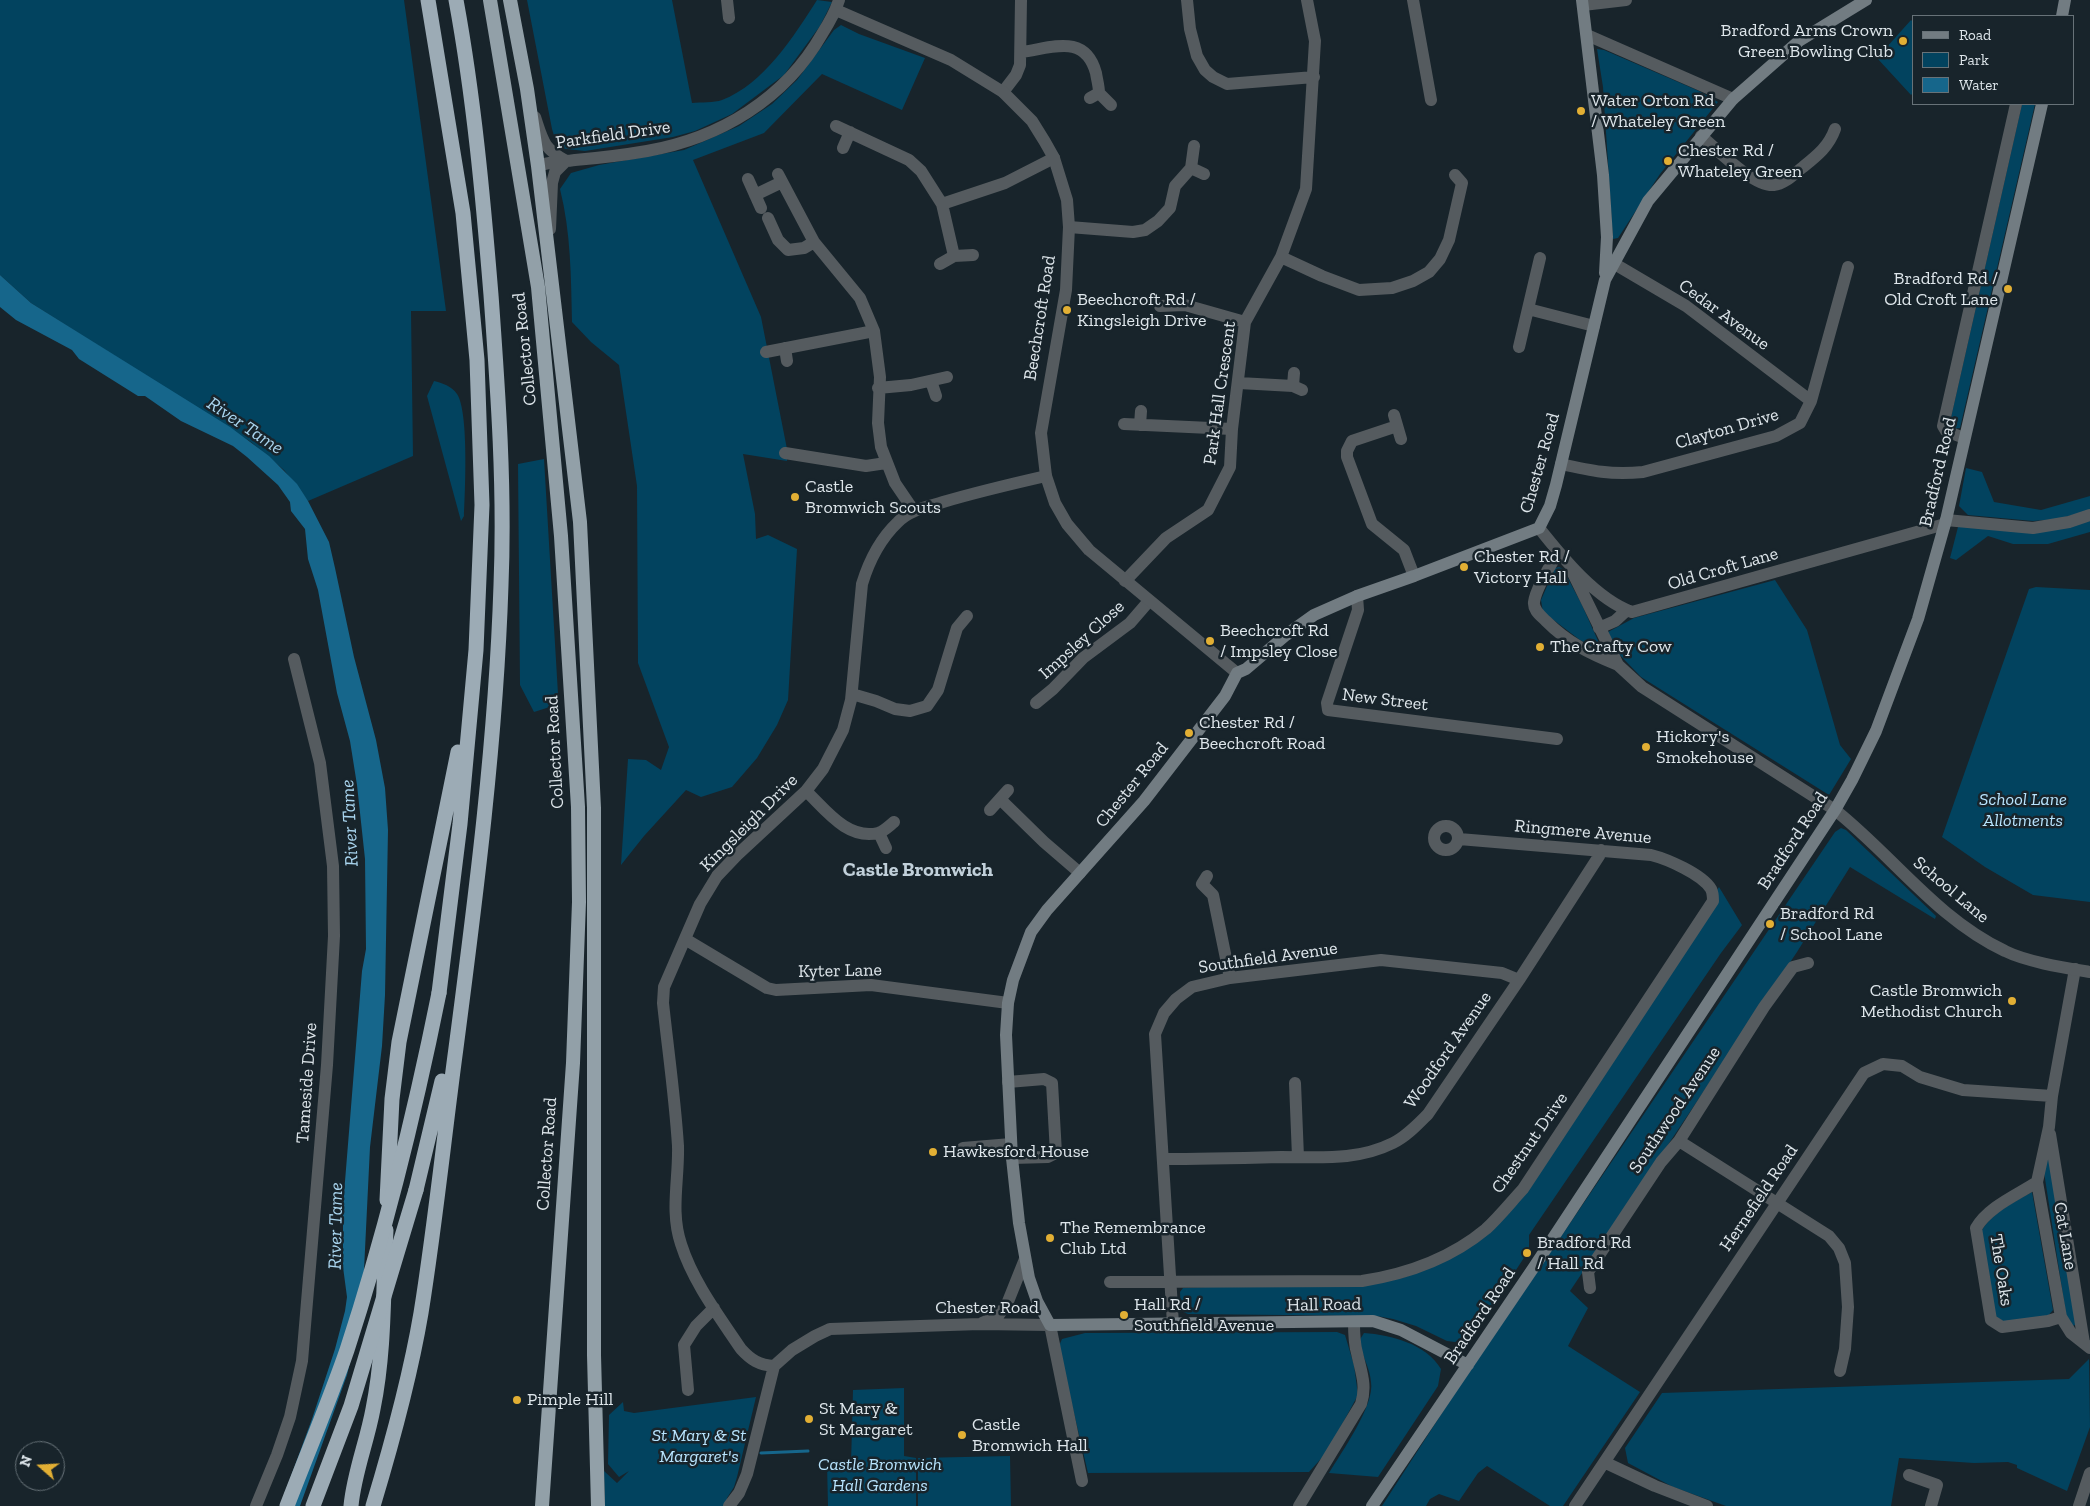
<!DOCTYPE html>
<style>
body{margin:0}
#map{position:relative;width:2090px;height:1506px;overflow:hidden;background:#18242b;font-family:"Zilla Slab",serif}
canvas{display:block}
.legend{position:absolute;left:1912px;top:15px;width:162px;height:90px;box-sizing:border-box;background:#18242b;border:1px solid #677278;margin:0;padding:6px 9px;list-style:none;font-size:15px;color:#dee6eb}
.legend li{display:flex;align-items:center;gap:10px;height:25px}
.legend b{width:25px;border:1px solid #677278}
.north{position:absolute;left:15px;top:1441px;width:50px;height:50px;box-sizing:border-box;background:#18242b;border:1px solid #677278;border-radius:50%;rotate:289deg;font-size:14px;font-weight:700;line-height:20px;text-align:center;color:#dee6eb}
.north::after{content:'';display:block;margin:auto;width:18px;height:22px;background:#e2af34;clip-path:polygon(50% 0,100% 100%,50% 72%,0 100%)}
</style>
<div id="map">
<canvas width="2090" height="1506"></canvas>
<ul class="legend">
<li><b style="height:6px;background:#727c82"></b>Road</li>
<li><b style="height:14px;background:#02435f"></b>Park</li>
<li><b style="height:14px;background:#16668b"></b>Water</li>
</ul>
<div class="north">N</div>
</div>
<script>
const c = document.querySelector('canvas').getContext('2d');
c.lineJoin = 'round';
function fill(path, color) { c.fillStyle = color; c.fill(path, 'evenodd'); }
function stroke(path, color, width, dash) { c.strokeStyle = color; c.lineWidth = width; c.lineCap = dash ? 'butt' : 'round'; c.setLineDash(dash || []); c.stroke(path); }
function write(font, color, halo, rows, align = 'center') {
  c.font = font + ' "Zilla Slab",serif'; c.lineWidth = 5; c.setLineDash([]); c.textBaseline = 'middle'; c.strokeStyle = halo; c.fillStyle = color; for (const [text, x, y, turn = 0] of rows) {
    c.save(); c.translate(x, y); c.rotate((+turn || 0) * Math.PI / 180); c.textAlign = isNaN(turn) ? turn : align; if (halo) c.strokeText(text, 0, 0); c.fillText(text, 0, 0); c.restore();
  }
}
fill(new Path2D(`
 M0,0H404L446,311H411L413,456L308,501L284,470L251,442L31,303L0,275Z
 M527,0H672L692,103C701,102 714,103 722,100C764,84 794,36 817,0L832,2L820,26L784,75L732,114L695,131L673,137L585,151L558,148L552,129Z
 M1911,20L1914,23V92L1911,95L1877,58Z
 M841,25L859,34L925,58L902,110L822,74L764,133L693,160L761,317L787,449V461L743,454L755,514L756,539L768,535L797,549L788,700L777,725L757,758L732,787L701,797L686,790L644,836L621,865L628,759L646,760L661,770L669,747L638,663L637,486L619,365L591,342L572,322C571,277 571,233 560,189L571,173L599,165L684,150L739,126L772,104L797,80L834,30Z
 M1597,49L1604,50L1699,91L1718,102L1660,174L1618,238L1613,239L1603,87Z
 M2022,104H2035L1960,428L1952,429L1949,426Z
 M434,381C442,383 452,386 457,394C469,412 465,492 464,516L461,521L427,396Z
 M544,459L558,694L553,706L534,712L520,685L518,464Z
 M1966,468L1982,472L1994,502L2041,510L2090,496V510L2058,519L2033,521L1968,515L1959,506Z
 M2090,521V532L2048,544H2013L1988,536L1956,560L1950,558L1958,527Z
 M1559,567L1563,569L1582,605L1599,643L1593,647L1580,640L1543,612L1541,600L1555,568Z
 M1775,580L1807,630L1840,745L1851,759L1829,795L1641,677L1618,653L1608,632L1634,618Z
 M2036,587L2090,590V902L2033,895L1985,867L1942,837L2029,589Z
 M1841,828L1846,830L1936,916L1935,919L1850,867L1797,952L1570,1291L1588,1308L1568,1346L1640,1392L1563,1506H1550L1487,1466L1478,1473L1459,1501L1439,1494L1430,1499L1426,1506H1382L1453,1396L1835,832Z
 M1719,887L1742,925L1721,953L1529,1235V1250L1477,1330L1455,1342L1447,1341L1416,1326L1393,1319L1377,1316L1188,1314L1181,1311L1180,1292L1183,1288L1403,1278L1509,1211Z
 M2049,1153L2078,1323L2073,1326L2066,1315L2044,1172Z
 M2032,1192L2053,1310L2047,1317L2004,1322L1995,1316L1981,1232C1991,1213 2014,1202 2032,1192Z
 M1337,1332L1345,1335L1354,1365L1358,1395L1327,1452L1309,1472L1088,1473L1062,1362L1059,1346L1062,1339L1085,1333Z
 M1364,1333C1392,1335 1426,1344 1441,1369L1438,1386L1378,1477L1329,1473C1341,1453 1375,1405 1371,1382C1370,1368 1362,1356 1359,1341Z
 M2089,1359L2090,1427L2067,1491L2017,1468V1465L2008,1462L1974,1463L1899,1458L1891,1506H1726L1673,1487L1628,1463L1625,1448L1662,1393L2069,1379Z
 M904,1388V1456L916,1458V1506H828L827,1463L851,1464L853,1390Z
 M756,1397L737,1477L734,1487L727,1498L730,1506H605L604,1471L617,1483L629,1471L619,1477L608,1464L609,1415L623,1402L624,1411L634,1413Z
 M1010,1456L1011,1506H918V1458Z`), '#02435f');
fill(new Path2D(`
 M0,275L31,303L230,427L269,456L297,484L308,501L329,542L335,568L354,657L376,740L385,788L388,830L385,995L382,1046L370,1147L362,1311L347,1375L300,1506H280L312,1419L335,1349L345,1311L347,1297L343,1267V1206L362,971L366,949L365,859L357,785L350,741L337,693L318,590L308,559L305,529L291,511L290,502L278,485L247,457L233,446L181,421L145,396H138L79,359L72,350L16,320L0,307Z`), '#16668b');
stroke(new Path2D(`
 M761,1453L808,1451`), '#16668b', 3);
stroke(new Path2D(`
 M727,0L729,18
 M1187,0L1190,29L1197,56L1205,70L1213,77L1227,84L1314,77
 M1413,0L1431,100
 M1583,5L1626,0
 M1587,35L1733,99
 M1021,52C1052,48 1085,33 1096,73C1097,80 1099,86 1099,93
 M1003,92L1016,75L1020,65L1021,0
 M1090,98L1099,93L1111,105
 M836,126L909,160L921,171L942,204L954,256
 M1701,136C1717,149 1753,187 1774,185C1785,184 1795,173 1803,167C1818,155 1829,146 1835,129
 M843,148L850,132
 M1191,168L1204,174
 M778,174L814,242L860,298L874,331L880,377L878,423L881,447L895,483L914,511
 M748,179L761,208
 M755,195L782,182
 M942,204L1005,183L1054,158
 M768,218L778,240L788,250L804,248L814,242
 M1069,227L1133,232L1145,230L1158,221L1170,208L1175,186L1191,168L1194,146
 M1281,257L1322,276L1359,290L1392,288L1413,281L1429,272L1440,259L1449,240L1462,183L1455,175
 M1613,263L1686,306L1811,401
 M940,264L954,256L973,255
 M1160,306L1185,305L1245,322
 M1528,309L1594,326
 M1519,347L1540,258
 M785,348L787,361
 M766,352L874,331
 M931,381L936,396
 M1239,383L1293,386L1302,390
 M1293,386L1294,373
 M878,388L911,385L947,377
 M1394,415L1401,439
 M1124,424L1232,429
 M1140,425L1141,411
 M1397,426L1352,441L1347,451V457L1372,524L1404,550L1414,576
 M1964,438L1946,431L1943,426L2016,104
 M785,453L866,466L886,463
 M1561,464C1592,471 1611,475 1643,472L1776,436L1800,423L1811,401L1848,267
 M1946,520L2033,528L2069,522L2090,515
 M1539,528C1562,557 1596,599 1632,612L1945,524
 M1558,553C1551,564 1536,588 1534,602C1533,610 1540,615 1546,621C1568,643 1589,653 1618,665
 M1571,569L1618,665L1642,687L1835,810
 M1125,581L1166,538L1208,510L1230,467L1232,429L1245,322L1281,257L1306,189L1315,41L1307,0
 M1357,596L1358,610L1327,703L1328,710L1557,739
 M1599,628L1615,621L1627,610
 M852,694L876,701L895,709L910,711L927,706L938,690L957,628L967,616
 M1036,703L1053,689L1083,658L1130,623L1149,601
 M806,791C826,810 847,840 878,833C883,832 889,826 894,822
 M1000,799L1044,842L1080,873
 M990,810L1008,790
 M1434 838a12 12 0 1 1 24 0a12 12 0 1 1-24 0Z
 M879,833L886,848
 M1207,876L1202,884L1213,895L1230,978
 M685,939L767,988L776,990L871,985L1008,1003
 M2075,969L2052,1096L2049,1127L2037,1182L2061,1317L2071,1333L2090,1348
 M1008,1082L1044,1079L1052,1083L1056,1153L1048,1157L1012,1158
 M1295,1083L1298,1157
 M2050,1134L2084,1343
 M1679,1141L1829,1236L1839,1248L1845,1263L1848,1307L1845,1349L1840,1371
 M963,1148L1011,1144
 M1163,1159C1202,1159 1242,1158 1281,1157C1320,1157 1357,1161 1393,1143C1407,1136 1418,1124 1428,1114L1519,980L1599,856L1601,850
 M2037,1182C2017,1195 1988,1207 1976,1228L1991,1320L2002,1327L2048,1321L2061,1317
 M1110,1282L1362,1281C1407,1274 1450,1259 1486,1229C1499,1217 1511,1202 1523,1189L1713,901C1713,897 1713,893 1711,889C1702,874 1667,859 1651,855L1459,839
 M1590,1288L1588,1272L1661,1162L1679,1141L1764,1007L1793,967L1808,963
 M982,1323L998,1316L1007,1304L1025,1259
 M1173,1324L1155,1034L1164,1013L1176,999L1192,987L1230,978L1381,960L1502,973L1519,980
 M774,1366C759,1365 751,1360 741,1349C719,1316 693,1282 681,1244C670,1211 679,1180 678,1146C675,1098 668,1050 663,1003L664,987L700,904L717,876L737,855L806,791L823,769L843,730L851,700L862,584C869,561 880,539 898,522C909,510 927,507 943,502C977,492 1011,484 1046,476
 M688,1390L684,1345L696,1326L714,1308
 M1606,1463L1655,1486L1707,1506
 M1909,1475L1937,1485L1931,1506
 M256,1506L277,1455L290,1417L302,1361L327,1065L334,936L333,866L320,763L294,659
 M729,1506L739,1493L747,1474L774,1366L792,1350L815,1336L830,1329L980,1324L1050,1325L1082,1481
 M1299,1506L1361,1404C1367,1385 1361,1372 1357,1353C1354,1343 1354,1332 1354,1322
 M1575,1506L1864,1073L1883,1064L1902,1066L1920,1077L1963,1090L2052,1096`), '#555b5f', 12);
stroke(new Path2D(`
 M836,10L951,60L1003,92L1032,121L1045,142L1054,158L1067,200L1069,227L1066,290L1041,433L1046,476L1055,503L1067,524L1089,550L1237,673
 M535,117C543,141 543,148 566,161
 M538,166C551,161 562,162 575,160C599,158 624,155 647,151C720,138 785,99 822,34C829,23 835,13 839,0
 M550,229L552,183L555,172L566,161
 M1835,810C1893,856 1937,919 2005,951C2027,962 2066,968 2090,972
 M2079,1506L2090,1473`), '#555b5f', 12);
stroke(new Path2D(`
 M1582,0L1603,175L1607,237L1605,273
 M2062,16L2065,0
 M1468,1365L1401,1330L1373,1321L1050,1325L1037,1301L1029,1278L1019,1223L1012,1158L1006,1035L1008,1003L1013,980L1031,932L1047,910L1144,801L1225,696L1237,673L1246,669L1286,635L1314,615L1357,596L1414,576L1539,528L1550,506L1556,485L1605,280L1648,201L1733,99L1799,41L1866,0
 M1372,1506L1534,1267L1835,810L1852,780L1876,731L1918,619L1946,520L2042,104`), '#727c82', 12);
stroke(new Path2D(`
 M490,0L538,287L561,536L578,807L579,902L573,1063L542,1506
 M510,0L527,89L538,166L580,522L594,808V1355L598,1506`), '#92a0a8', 14);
stroke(new Path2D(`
 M428,0L463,213L477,360L482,505L476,650L460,824L439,993
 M416,1190L442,1081
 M387,1200L392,1099L399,1042L458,752
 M351,1506C354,1473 367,1442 373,1409C385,1350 383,1290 386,1230
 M373,1506C392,1443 410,1378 421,1313C435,1226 444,1137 456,1048C476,895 496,740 501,585C505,488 498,392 491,295C483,197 474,98 456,0`), '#9cabb5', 15);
stroke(new Path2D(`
 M287,1506C307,1454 329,1402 347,1350C385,1234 415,1112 439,993
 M313,1506L351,1406L416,1190`), '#9cabb5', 15);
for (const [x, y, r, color] of [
 [1903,41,5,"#e2af34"],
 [1581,111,5,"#e2af34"],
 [1668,161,5,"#e2af34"],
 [2008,289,5,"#e2af34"],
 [1067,310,5,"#e2af34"],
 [795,497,5,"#e2af34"],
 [1464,567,5,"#e2af34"],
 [1210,641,5,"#e2af34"],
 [1540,647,5,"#e2af34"],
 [1189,733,5,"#e2af34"],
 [1646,747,5,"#e2af34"],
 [1770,924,5,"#e2af34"],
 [2012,1001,5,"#e2af34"],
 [933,1152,5,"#e2af34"],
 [1050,1238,5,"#e2af34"],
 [1527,1253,5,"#e2af34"],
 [1124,1315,5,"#e2af34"],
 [517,1400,5,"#e2af34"],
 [809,1419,5,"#e2af34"],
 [962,1435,5,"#e2af34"]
]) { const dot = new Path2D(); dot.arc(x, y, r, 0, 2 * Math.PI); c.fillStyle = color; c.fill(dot); stroke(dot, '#18242b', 2); }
write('18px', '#dee6eb', '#18242b', [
 ["Bradford Arms Crown",1893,31,"right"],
 ["Green Bowling Club",1893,52,"right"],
 ["Water Orton Rd",1591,101],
 ["/ Whateley Green",1591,122],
 ["Chester Rd /",1678,151],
 ["Whateley Green",1678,172],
 ["Bradford Rd /",1998,279,"right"],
 ["Old Croft Lane",1998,300,"right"],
 ["Beechcroft Rd /",1077,300],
 ["Kingsleigh Drive",1077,321],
 ["Castle",805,487],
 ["Bromwich Scouts",805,508],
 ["Chester Rd /",1474,557],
 ["Victory Hall",1474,578],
 ["Beechcroft Rd",1220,631],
 ["/ Impsley Close",1220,652],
 ["The Crafty Cow",1550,647],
 ["Chester Rd /",1199,723],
 ["Beechcroft Road",1199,744],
 ["Hickory's",1656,737],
 ["Smokehouse",1656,758],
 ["Bradford Rd",1780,914],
 ["/ School Lane",1780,935],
 ["Castle Bromwich",2002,991,"right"],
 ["Methodist Church",2002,1012,"right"],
 ["Hawkesford House",943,1152],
 ["The Remembrance",1060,1228],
 ["Club Ltd",1060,1249],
 ["Bradford Rd",1537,1243],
 ["/ Hall Rd",1537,1264],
 ["Hall Rd /",1134,1305],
 ["Southfield Avenue",1134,1326],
 ["Pimple Hill",527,1400],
 ["St Mary &",819,1409],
 ["St Margaret",819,1430],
 ["Castle",972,1425],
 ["Bromwich Hall",972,1446]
], 'left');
write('18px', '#dee6eb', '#18242b', [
 ["Parkfield Drive",613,135,-8],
 ["Cedar Avenue",1724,315,36],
 ["Beechcroft Road",1040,318,-81],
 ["Collector Road",525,349,-96],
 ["Park Hall Crescent",1220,393,-82],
 ["Clayton Drive",1727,429,-16],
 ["Chester Road",1540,463,-74],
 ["Bradford Road",1938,472,-77],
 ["Old Croft Lane",1723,569,-16],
 ["Impsley Close",1082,640,-42],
 ["New Street",1385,700,7],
 ["Collector Road",555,752,-93],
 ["Chester Road",1132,785,-51],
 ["Kingsleigh Drive",749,823,-45],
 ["Ringmere Avenue",1583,832,5],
 ["Bradford Road",1793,841,-57],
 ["School Lane",1951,890,40],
 ["Southfield Avenue",1268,958,-8],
 ["Kyter Lane",840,971,-1],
 ["Woodford Avenue",1448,1050,-55],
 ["Tameside Drive",307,1083,-86],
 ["Southwood Avenue",1675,1110,-56],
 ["Chestnut Drive",1530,1143,-55],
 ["Collector Road",547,1154,-86],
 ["Hernefield Road",1759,1198,-56],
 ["Cat Lane",2065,1236,80],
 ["The Oaks",2001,1270,81],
 ["Hall Road",1324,1305,-1],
 ["Chester Road",987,1308],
 ["Bradford Road",1480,1316,-56]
]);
write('italic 18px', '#b8e4fe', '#18242b', [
 ["School Lane",2023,800],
 ["Allotments",2023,821],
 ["St Mary & St",699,1436],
 ["Margaret's",699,1457],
 ["Castle Bromwich",880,1465],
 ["Hall Gardens",880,1486]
]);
write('italic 19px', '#a9d5ef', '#18242b', [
 ["River Tame",245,426,34],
 ["River Tame",350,823,-93],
 ["River Tame",336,1226,-89]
]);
write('bold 20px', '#c1d0da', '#18242b', [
 ["Castle Bromwich",918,870]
]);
</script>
